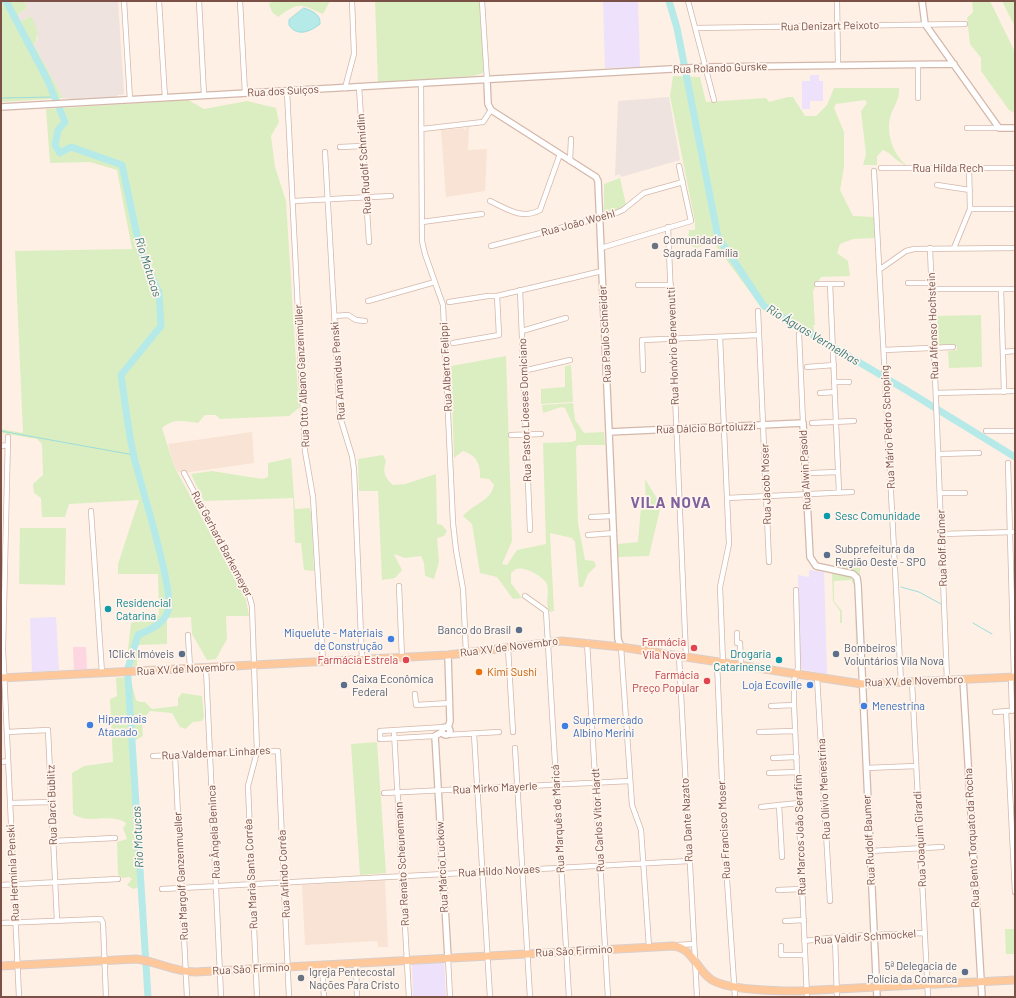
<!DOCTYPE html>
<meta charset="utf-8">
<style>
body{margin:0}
#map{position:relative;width:1016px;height:998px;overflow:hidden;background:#fef0e4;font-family:Barlow,sans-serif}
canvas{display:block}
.frame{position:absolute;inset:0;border:2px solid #7a5047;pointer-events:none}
</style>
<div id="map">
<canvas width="1016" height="998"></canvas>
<div class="frame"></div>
</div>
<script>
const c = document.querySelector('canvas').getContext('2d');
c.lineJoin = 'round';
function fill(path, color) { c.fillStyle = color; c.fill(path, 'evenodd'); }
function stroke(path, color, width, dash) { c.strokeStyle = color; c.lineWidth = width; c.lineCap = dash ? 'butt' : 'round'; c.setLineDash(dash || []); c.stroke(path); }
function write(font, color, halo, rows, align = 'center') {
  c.font = font + ' Barlow,sans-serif'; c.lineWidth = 3.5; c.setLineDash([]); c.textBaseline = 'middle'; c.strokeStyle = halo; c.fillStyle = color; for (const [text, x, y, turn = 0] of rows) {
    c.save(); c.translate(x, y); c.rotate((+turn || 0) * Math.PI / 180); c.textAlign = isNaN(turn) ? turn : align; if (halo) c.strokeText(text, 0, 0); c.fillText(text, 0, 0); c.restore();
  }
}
fill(new Path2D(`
 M467,127H469L468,150L487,149L485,191L446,197L441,130L464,128L465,131Z
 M252,432L254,463L184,473L178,472L174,466L168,444Z
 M385,880L388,947H378L377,941L305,945L302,885Z`), '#f9e3d5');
fill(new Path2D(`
 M24,1H66L67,2L118,1L124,93L123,95H118L113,98L77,100L63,98L34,45L38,38L31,16L20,22L16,16L27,8Z
 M669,97L680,160L621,177L620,174L615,176L618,101Z`), '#eee3df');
fill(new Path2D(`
 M603,1H638L640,67L605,68Z
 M810,75H819V81H823V101H810V109H802V81H810Z
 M810,570L824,572L827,674L800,669L798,575L809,577V571Z
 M56,617L59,670L32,672L30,618Z
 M444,961L446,997H413L412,962Z`), '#ede1fb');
fill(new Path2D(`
 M73,647H86L87,669L74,670Z`), '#fdd6e2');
fill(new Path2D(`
 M1,1H24L27,8L16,16L20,22L31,16C37,27 40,34 34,45L63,98L1,102Z
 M272,1H330L323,14C299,4 300,1 278,17L272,12L269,4Z
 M375,1H481L484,68L483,73L473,76L378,83Z
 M972,1H990L1015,52L1014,113L1009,110L981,71V58L970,44L967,18L973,12Z
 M1002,1H1015V27Z
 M673,76L700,77L706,102L766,98L769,102L788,97H793L805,116H816L827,105L834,88H899C900,101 893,106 890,118C886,134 894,157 908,166C897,163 893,154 883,150L877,156V165H863L866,154L861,111L867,103L865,100L836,104L834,108L844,132V167L840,190L853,216L874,217L875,236L874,238L853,239L840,244L837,253L848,261L850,276L821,277L813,291L815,325H813L816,339L759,304L713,242L696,248L687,244L689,230H695V222L670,96Z
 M188,100L204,109L247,101L276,108L279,122L271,136L275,167L286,201L299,408L289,416L220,419L216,415H205L198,423C185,421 173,418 162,428L174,466L246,599L249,616H226L227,639L216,659L207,660L192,634L191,617L167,618V644L137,645V666L126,667L131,623L159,615L158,574H118V564L139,500L69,504L65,517H42L41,498L34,493L33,484L43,475L42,444L37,439L1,433V429L23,433L15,251L132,249L117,170L90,162L50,163L46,109Z
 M620,178L626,205L621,211L604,215V184Z
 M981,315L982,367L949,368L948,351L957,350V346H938L937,316Z
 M506,356L512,541L502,564L507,565L517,550L546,544L543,443L572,442L576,440V432L565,408L561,407L543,413L542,405L573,403L575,420L584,433L604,432L605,445H578L576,448L578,523L585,560L594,561L596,566L588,574L583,587H579L575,542L572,538L550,533L554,611L550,612C544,603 550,593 547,584C543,576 524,566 516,569C514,570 513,572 511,573V583L522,598L513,599L497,577L480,573L472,524L463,516C473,504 491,501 494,485L489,479L480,478C481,464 476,455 463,451L454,458L451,366Z
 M571,365L573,402L541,404V389L565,387V366Z
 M383,455L386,461C382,472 385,478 393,485L405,484L436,474L437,524L442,525L447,531L444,536L437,538L439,562L434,579L425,576L424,563L421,556L405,558L394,554L402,570L395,578L382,580L378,491H359L358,459Z
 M291,458L295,509L309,508L311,512L314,571L304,570L301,543H295L293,498L204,501L191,474L212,471L262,479L268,477V463Z
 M645,479L661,505L649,556L618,557V544L638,542L641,507L646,506Z
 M20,528H66L65,585L19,584Z
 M860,558V578L855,572L840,568V559Z
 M833,573L849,576L855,582L857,655L856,653L855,587L851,580L834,581V601L842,611V623H840V611L833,601L832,574Z
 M130,677L136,700L140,702H145L152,709L178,706V698L182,693L202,696L204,717L202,721L193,722L185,729L180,727L172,713L150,711L142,721L143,736L134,741L143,886L133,889L127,885L132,879L129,877L123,878L118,875L117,842L127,839L123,828L126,824L125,822C106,813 90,825 73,814L72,773L84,766L113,762L110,699L117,696L116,678Z
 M377,742L386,873L360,875L351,744Z
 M1005,929H1015V954H1006Z`), '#dbeec1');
const water = new Path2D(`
 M304,8C312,11 321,14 320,24C310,32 297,37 289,25V20Z`);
fill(water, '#b6eae9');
stroke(water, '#9bdddc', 1);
stroke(new Path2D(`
 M1,98L55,97
 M1,431L134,455
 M901,587L919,592L941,604
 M973,623L992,634`), '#9bdddc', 1);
stroke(new Path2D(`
 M6,1L47,79L65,122L58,130L55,145L60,153L71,147L122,165L140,249L159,293L161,326L121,375C125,402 128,430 134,457C140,483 175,592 168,611C164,624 149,630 138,635L128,668
 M669,1L677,28L718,237L764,306L906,390L1015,457
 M128,677L148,997`), '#b6eae9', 7);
const minor = new Path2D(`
 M124,1L130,100
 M159,1L165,98
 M199,1L204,95
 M240,1L245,93
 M482,1L487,80
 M688,1L714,100
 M837,1L838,65
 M695,28L965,24
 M918,64V98
 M421,83L422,241L425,254L443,305L453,523L456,550L463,589L466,653
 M359,87L369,242
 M345,88L354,54L352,1
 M287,91L305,451L313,497L323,662
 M967,128H999
 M422,129L483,122L491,110
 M340,147L363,146
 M325,152L340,417L352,456L354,470L362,660
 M570,161L571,139
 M881,168H1015
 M874,171L901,682
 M937,185L970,190
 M294,201L391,196
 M490,201C507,209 522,220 540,210L560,154
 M970,209H1015
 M422,222L482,214
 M668,227L686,657
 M491,246L614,214L623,210L644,193L683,182
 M601,248L691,221L679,166
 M930,248L947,680
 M954,248L970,209L969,168
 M879,270L906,251L914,249L1015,248
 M908,283H932
 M817,284H842
 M830,284L839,492
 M638,285H671
 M932,289H1015
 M1001,289L1004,392
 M520,290L530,530
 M368,301L435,282
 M449,302L488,296H497L602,271
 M758,311L769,562
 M334,316L348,315L356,320L365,321
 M522,331L566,318
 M799,334L803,423
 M720,337L729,544L720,587L723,663
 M453,343L499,335L497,296
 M884,350L953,347
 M1003,352L1015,351
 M807,367L834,365
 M643,370L642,340L759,335
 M523,371L570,360
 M834,382H849
 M820,393L835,392
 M936,393L1015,391
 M812,423L854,421
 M986,431H1015
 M511,435L541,434
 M8,437L3,649L19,997
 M1,446L8,445
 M938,454L979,453
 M1008,463L1014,677
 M184,473L249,595L252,606L257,752L248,786L257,997
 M812,473L838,472
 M940,493H965
 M727,498L852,492
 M91,511L102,673
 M591,517L613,516
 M941,534L1015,532
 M588,535L614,533
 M399,586L402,658
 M796,590L798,668L794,681V705L807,997
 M525,596L546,611L569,997
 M737,633V643H740L741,665
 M188,635L190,668
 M587,642L608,997
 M621,647L632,805L641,830L649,947
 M508,648L513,732
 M679,656L697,997
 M717,662L725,851L735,997
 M206,668L221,997
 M817,677L830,901
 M1011,677L1012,711
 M912,682L928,997
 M415,694L416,705L450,703
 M771,706L794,705
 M1006,711L1015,892
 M995,712L1008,711
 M394,731L409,997
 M7,732L48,730L57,921
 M759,732L795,731
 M474,734L490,997
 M446,735L499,732
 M435,736L380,739V731L445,727
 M515,748L530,997
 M175,755L187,997
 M153,756L278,751L289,997
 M773,758L797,757
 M1,762L8,761
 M866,768L916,766
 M769,773L797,772
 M384,793L630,781
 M10,803L51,802
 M761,807L779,805
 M53,841L115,838
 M870,851L942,847
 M782,857L779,805L799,803
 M1,885L118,879
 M162,889L689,861
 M778,890L802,889
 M785,921L804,920
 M1,923L101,919L103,923L106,997
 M835,938L837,997
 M804,941L846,936L925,933
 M678,945L694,944
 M781,946V955H805
 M448,958L450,997
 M356,963L357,997
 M322,965L324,997`);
const tertiary = new Path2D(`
 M922,1L925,24L999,128H1015
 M487,80L488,104L491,110L596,177L598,181L618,639L621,647
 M1,107L706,67L954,64
 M609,432L803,423L810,557L816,566L853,574L857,578L858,585L877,997
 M448,655L450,721L448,728
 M963,679L982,997
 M442 731a4 4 0 1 1 8 0a4 4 0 1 1-8 0Z
 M442,732L435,736L448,958`);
const primary = new Path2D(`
 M1,678L448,655L562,641L621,647L862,684L1015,677
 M1,966L136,959C156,961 174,972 195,972L673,946C692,947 697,971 712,980C728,990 778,991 798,991L1015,980`);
stroke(minor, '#d4b7ab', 6);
stroke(tertiary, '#d4b7ab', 8);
stroke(primary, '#dacecb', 9);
stroke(minor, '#fff', 4.5);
stroke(tertiary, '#fff', 5.5);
stroke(primary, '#ffc89b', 7);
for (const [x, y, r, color] of [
 [655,246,4,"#6b7280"],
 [827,516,4,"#0f9aa8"],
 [827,555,4,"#5c6f8a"],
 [108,609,4,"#0f9aa8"],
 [519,630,4,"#5c6f8a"],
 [391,639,4,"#3f7fe0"],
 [694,648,4,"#e0444e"],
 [182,654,4,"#5c6f8a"],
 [836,654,4,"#5c6f8a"],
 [406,660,4,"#e0444e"],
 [779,660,4,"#0f9aa8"],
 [479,672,4,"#e8710a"],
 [707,681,4,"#e0444e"],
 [344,685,4,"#5c6f8a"],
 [810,685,4,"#3f7fe0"],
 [864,706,4,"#3f7fe0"],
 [90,725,4,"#3f7fe0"],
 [565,726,4,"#3f7fe0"],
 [965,972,4,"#5c6f8a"],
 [301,978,4,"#6b7280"]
]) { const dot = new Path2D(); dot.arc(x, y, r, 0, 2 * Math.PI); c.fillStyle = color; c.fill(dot); stroke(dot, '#fff5ed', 1.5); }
write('11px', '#7a5047', '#fff5ed', [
 ["Rua Denizart Peixoto",830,26,-1],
 ["Rua Rolando Gurske",720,68,-2],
 ["Rua dos Suíços",283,91,-3],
 ["Rua Rudolf Schmidlin",364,164,-94],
 ["Rua Hilda Rech",948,168],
 ["Rua João Woehl",578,223,-15],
 ["Rua Alfonso Hochstein",933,326,-92],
 ["Rua Paulo Schneider",605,334,-93],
 ["Rua Honório Benevenutti",673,346,-92],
 ["Rua Alberto Felippi",446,367,-93],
 ["Rua Amandus Penski",338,371,-94],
 ["Rua Otto Albano Ganzenmüller",302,376,-93],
 ["Rua Pastor Lioeses Domiciano",525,410,-92],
 ["Rua Mário Pedro Schoping",888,427,-93],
 ["Rua Dálcio Bortoluzzi",706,428,-2],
 ["Rua Alwin Pasold",805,470,-93],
 ["Rua Jacob Moser",766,484,-92],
 ["Rua Gerhard Barkemeyer",222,544,62],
 ["Rua Rolf Brümer",942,548,-92],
 ["Rua XV de Novembro",509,647,-7],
 ["Rua XV de Novembro",186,669,-3],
 ["Rua XV de Novembro",914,681,-2],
 ["Rua Valdemar Linhares",216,753,-3],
 ["Rua Mirko Mayerle",495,788,-3],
 ["Rua Olívio Menestrina",824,789,-93],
 ["Rua Darci Bublitz",52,805,-92],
 ["Rua Marquês de Maricá",558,819,-93],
 ["Rua Carlos Vítor Hardt",598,820,-93],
 ["Rua Dante Nazato",687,820,-93],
 ["Rua Francisco Moser",724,830,-93],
 ["Rua Ângela Beninca",214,832,-93],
 ["Rua Marcos João Serafim",800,835,-92],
 ["Rua Bento Torquato da Rocha",972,838,-93],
 ["Rua Joaquim Girardi",920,839,-93],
 ["Rua Rudolf Baumer",869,840,-93],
 ["Rua Renato Scheunemann",402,864,-93],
 ["Rua Márcio Luckow",442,867,-93],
 ["Rua Hildo Novaes",499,871,-3],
 ["Rua Hermínia Penski",13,873,-93],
 ["Rua Maria Santa Corrêa",251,874,-93],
 ["Rua Arlindo Corrêa",284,874,-93],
 ["Rua Margolf Ganzenmueller",181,876,-93],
 ["Rua Valdir Schmockel",865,937,-4],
 ["Rua São Firmino",574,951,-3],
 ["Rua São Firmino",251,969,-3]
]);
write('11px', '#5b616d', '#fff5ed', [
 ["Comunidade",663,240],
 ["Sagrada Família",663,253],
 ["Igreja Pentecostal",309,972],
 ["Nações Para Cristo",309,985]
], 'left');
write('11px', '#0d838f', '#fff5ed', [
 ["Sesc Comunidade",835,516],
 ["Residencial",116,603],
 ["Catarina",116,616],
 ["Drogaria",771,654,"right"],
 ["Catarinense",771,667,"right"]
], 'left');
write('11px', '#4e5e75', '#fff5ed', [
 ["Subprefeitura da",835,549],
 ["Região Oeste - SPO",835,562],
 ["Banco do Brasil",511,630,"right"],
 ["Bombeiros",844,648],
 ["Voluntários Vila Nova",844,661],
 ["1Click Imóveis",174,654,"right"],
 ["Caixa Econômica",352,679],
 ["Federal",352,692],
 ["5ª Delegacia de",957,966,"right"],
 ["Polícia da Comarca",957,979,"right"]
], 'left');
write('11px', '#366cbe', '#fff5ed', [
 ["Miquelute - Materiais",383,633,"right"],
 ["de Construção",383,646,"right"],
 ["Loja Ecoville",802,685,"right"],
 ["Menestrina",872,706],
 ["Hipermais",98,719],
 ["Atacado",98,732],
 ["Supermercado",573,720],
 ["Albino Merini",573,733]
], 'left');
write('11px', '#be3a42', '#fff5ed', [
 ["Farmácia",686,642],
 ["Vila Nova",686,655],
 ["Farmácia Estrela",398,660],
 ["Farmácia",699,675],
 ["Preço Popular",699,688]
], 'right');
write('11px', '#c56008', '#fff5ed', [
 ["Kimi Sushi",487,672]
], 'left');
write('italic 12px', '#357979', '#fff5ed', [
 ["Rio Motucas",148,267,72],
 ["Rio Águas Vermelhas",813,335,31],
 ["Rio Motucas",138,837,-93]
]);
c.letterSpacing = '1px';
write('bold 15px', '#7f619e', '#fff5ed', [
 ["VILA NOVA",671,503]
]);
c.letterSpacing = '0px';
</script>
